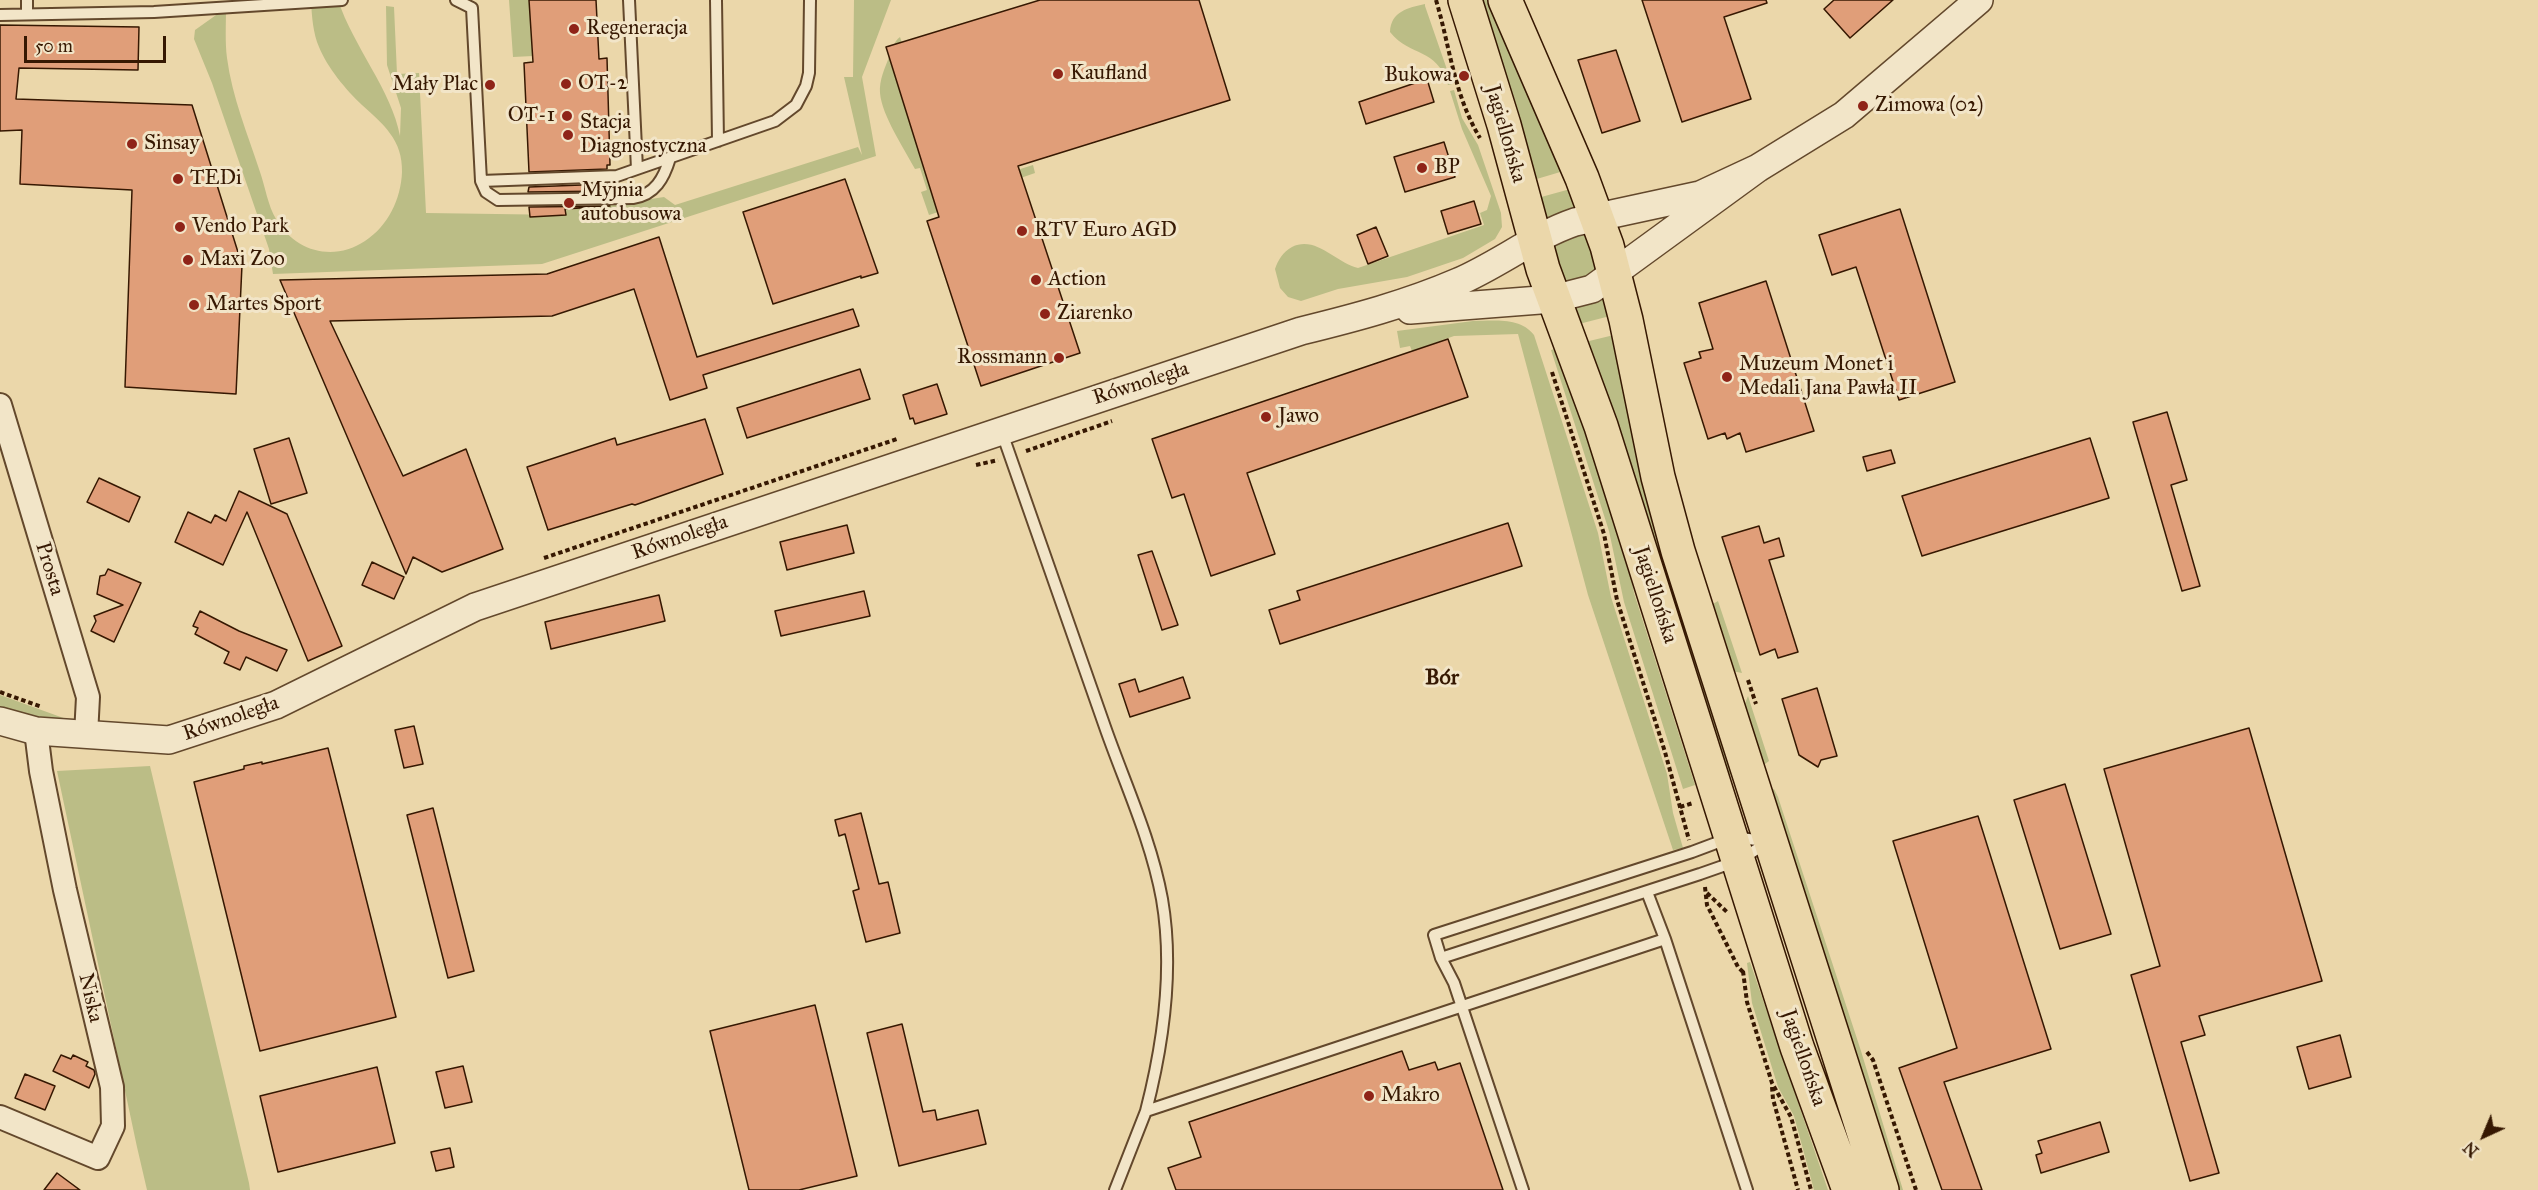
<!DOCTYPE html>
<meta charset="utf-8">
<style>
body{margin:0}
#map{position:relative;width:2538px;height:1190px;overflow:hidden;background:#ebd7aa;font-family:"IM FELL Great Primer",serif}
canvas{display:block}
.north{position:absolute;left:2454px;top:1106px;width:60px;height:60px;-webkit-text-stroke:4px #f2e5c8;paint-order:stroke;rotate:224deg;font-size:16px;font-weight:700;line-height:24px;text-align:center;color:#361802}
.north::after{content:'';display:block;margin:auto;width:21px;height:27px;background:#361802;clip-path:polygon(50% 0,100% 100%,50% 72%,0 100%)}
.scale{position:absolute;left:24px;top:36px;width:142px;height:27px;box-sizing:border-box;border:3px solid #361802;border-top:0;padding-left:8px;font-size:18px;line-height:21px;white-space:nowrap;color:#361802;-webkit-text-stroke:4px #f2e5c8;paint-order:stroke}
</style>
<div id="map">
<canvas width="2538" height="1190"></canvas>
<div class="north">N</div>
<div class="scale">50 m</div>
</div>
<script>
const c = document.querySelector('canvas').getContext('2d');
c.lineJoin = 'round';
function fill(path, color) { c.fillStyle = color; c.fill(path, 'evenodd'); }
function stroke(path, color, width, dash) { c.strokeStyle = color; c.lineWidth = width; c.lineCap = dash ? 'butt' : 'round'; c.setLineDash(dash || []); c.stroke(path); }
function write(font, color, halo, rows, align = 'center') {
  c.font = font + ' "IM FELL Great Primer",serif'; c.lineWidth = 6; c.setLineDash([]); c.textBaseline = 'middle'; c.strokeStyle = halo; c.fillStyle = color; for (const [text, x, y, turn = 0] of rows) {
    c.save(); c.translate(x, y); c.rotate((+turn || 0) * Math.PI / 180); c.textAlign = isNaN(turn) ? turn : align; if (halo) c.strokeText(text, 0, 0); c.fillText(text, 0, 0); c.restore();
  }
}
fill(new Path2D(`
 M338,0C353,46 392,91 400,136L401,108L387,65L386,6L394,7L397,74L419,73L426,213L565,215V209L612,205L664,197L675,205L858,147L862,155L844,77H853L854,0H891L862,77L876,156L542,264L273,274L269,249L212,83L194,39L195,30L226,8C226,25 225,42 227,58C232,97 248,135 260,172C265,186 268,206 276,219C295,252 334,262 365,241C388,226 401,199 402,172C403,140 383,124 362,105C346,90 327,67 319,47C313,33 312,17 311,2Z
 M509,0H529L533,56L513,57Z
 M1475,0H1493L1567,170L1530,181Z
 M1425,4V6L1452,84L1448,85C1436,46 1411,58 1390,32C1391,11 1408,8 1425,4Z
 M900,37L950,191L1033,165L1035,173L1012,181L1015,187L929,215L921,192L927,190L920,168L915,169C904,148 882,116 880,93C879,80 885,68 889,57C892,50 894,41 900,37Z
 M1454,90L1462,118L1478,145L1501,213L1502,227L1495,239L1463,258L1407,277L1338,289L1301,301L1288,297L1280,288L1275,269C1278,260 1283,252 1292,247C1316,235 1336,263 1358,268L1484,225L1480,213L1487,210L1491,196L1462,129L1450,91Z
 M1574,188L1584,211L1543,221L1534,199Z
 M1579,231L1586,234L1599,264C1590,276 1579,283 1564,280L1550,259L1555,241Z
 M1606,294L1614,315L1575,325L1574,304Z
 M1473,321C1493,321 1520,317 1534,335L1598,533L1611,597L1667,774L1673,813L1683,848L1673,850L1588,595L1518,334L1454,336L1412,351L1410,346L1400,348L1397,331Z
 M1618,334L1737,773L1723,776L1581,343Z
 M1563,347L1625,546L1634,593L1695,785L1683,789L1624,602L1609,531L1551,350Z
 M1718,601L1742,673L1732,671L1714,610L1713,604Z
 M0,695L69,720L0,715Z
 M1748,696L1769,761L1761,767L1744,706Z
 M150,766L249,1183L250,1190H147L137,1147L57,771Z
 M1774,789L1778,797L1861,1051L1903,1190H1893L1763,793Z
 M1750,962L1828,1190H1814L1794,1116L1778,1087L1752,1003L1747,963Z`), '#bbbd86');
const building = new Path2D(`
 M529,0H596L599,59L607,58L610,165H607V169L529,172L524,63L533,62Z
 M1040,0H1199L1230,100L1018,166L1080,353L981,386L927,221L939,217L886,47Z
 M1642,0H1766L1767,3L1724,17L1751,99L1682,122Z
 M1834,0H1893L1850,38L1824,9Z
 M0,25L139,27L138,70L19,68L16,99L192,105L242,265L236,394L125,387L132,190L20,184L22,130L0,131Z
 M1616,50L1640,121L1602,133L1578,60Z
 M1427,79L1434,102L1366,124L1359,102Z
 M1444,142L1455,177L1405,192L1394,157Z
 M845,179L878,273L861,278V276L773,304L743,212Z
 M608,184L609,191L528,192L529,187Z
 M1474,201L1481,224L1448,234L1441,211Z
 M610,206L565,209L566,215L530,217L529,207Z
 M1900,209L1955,382L1899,400L1856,267L1832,275L1819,235Z
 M1376,227L1388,256L1368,264L1357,235Z
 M659,237L697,357L853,309L859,326L703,375L707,388L670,400L634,289L552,316L330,321L403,476L466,449L503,549L442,572L413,557L406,574L280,280L547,274Z
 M1766,281L1814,431L1746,452L1740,433L1727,439L1725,433L1708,439L1684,363L1701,358L1699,352L1713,349L1699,303Z
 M1448,339L1468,397L1247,473L1275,554L1211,576L1184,494L1172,498L1152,439Z
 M860,369L870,399L747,438L737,408Z
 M937,384L947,414L915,424L913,418L910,419L903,395Z
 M2167,412L2187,480L2171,485L2200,586L2182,591L2133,422Z
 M705,419L723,474L635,505L632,504L548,530L527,467L615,438L617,445Z
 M289,438L307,493L271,504L254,449Z
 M2090,438L2109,498L1922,556L1902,496Z
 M1891,450L1895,463L1867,471L1863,457Z
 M99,478L140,497L129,522L87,502Z
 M239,491L287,514L342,646L308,661L247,512L223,565L175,542L188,512L211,523L215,515L226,521Z
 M1508,523L1522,566L1280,644L1269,610L1300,600L1297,591Z
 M847,525L854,553L787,570L780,542Z
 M1759,526L1764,543L1779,538L1784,556L1769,560L1798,652L1778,658L1775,649L1760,655L1722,537Z
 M1152,551L1178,625L1162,630L1138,555Z
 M372,562L404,577L394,599L362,585Z
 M108,569L141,583L114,642L91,631L96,621L94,616L123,605L97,594L100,576L105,575Z
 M864,591L870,616L781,636L775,611Z
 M659,595L665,621L551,649L545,622Z
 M200,611L239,631L287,650L277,671L246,657L240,670L224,663L229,652L195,634L198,628L193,626Z
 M1183,677L1190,698L1130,717L1119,684L1135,679L1139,692Z
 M1817,688L1837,756L1821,760L1818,767L1799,755L1782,699Z
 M414,726L423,764L404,768L395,730Z
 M2249,728L2322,981L2199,1016L2205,1035L2181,1042L2219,1173L2190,1181L2131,975L2160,966L2104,769Z
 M328,748L396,1017L260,1051L194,782L244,769V766L262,762V764Z
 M2065,784L2111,934L2060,949L2014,800Z
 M433,808L474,971L448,978L407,815Z
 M861,813L879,884L888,882L900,933L866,942L853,891L859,889L845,834L839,836L835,820Z
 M1978,816L2051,1049L1944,1082L1982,1190H1942L1899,1068L1957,1048L1893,841Z
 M815,1005L857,1176L799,1190H749L710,1031Z
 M902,1024L923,1112L935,1110L937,1120L978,1110L986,1144L899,1166L867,1033Z
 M2340,1035L2351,1077L2309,1089L2297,1047Z
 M1402,1051L1409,1070L1435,1062L1438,1070L1460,1063L1503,1190H1176L1168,1168L1201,1157L1189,1122Z
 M61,1055L71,1059L73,1055L88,1062L86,1066L94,1070L95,1074L89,1088L53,1071Z
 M463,1066L472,1102L445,1108L436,1072Z
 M377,1067L395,1143L278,1172L260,1096Z
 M25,1074L55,1086L45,1110L15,1098Z
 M2100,1122L2109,1152L2041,1173L2036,1155L2042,1153L2038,1141Z
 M450,1148L454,1167L436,1171L431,1152Z
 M57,1173L80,1190H44Z`);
fill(building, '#e09e79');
stroke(building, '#361802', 1.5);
const service = new Path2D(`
 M27,0V14
 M456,0L472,8L481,181L617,176L637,169L629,0
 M716,0L718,141
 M0,15L154,12L342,0
 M637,169L775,121L796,105L806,86L809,73L810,0
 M481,181L486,192L498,200L633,198C655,195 664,178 670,158
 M1001,430C1036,529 1071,628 1105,727C1125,784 1151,839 1162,899C1174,968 1163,1045 1146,1111
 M1647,892L1665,939
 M1441,958L1700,874L1740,860L1768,842
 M1115,1190L1146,1111L1665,939L1747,1190
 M1523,1190L1454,983L1441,958L1434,935L1692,852L1732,837L1765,841`);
const minor = new Path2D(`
 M0,405L88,697L86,735
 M0,1117L98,1158L113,1126L112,1087L65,890L41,771L36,731`);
const tertiary = new Path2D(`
 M1410,310L1553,299L1592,289L1758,168L1844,115L1979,0
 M0,721L36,731L169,740L276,705L475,607L1301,331C1354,318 1407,304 1458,282C1498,265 1534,236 1575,222L1700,195L1758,168`);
const primary = new Path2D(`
 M1465,0L1504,125L1543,269L1601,426L1797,1047L1849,1190
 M1505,0L1582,178L1607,246L1626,320L1658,477L1678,551L1882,1190`);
stroke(service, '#63482c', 14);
stroke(minor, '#63482c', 26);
stroke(tertiary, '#63482c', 30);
stroke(primary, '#361802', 36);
stroke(new Path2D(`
 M1436,0C1450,47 1454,95 1480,138
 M1552,372L1604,534L1617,600L1665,752L1689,840
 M1026,451L1112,421
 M976,465L998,460
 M544,558L897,439
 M1748,680L1756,704
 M0,692L42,707
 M1680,807L1693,803
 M1705,887L1707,905L1738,967L1743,972
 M1707,893L1728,913
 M1743,971L1747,1002L1772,1083L1791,1117L1811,1190
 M1867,1052L1873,1060L1916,1190
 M1772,1087L1773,1099L1798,1190`), '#361802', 4, [4.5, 3]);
stroke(service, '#f2e5c8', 10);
stroke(minor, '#f2e5c8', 22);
stroke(tertiary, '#f2e5c8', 27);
stroke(primary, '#ebd7aa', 33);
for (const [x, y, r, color] of [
 [574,29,6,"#8f2418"],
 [1058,74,6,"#8f2418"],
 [1464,76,6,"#8f2418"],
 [566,84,6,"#8f2418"],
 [490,85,6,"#8f2418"],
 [1863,106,6,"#8f2418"],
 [567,116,6,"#8f2418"],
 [568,135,6,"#8f2418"],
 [132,144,6,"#8f2418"],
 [1422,168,6,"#8f2418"],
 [178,179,6,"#8f2418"],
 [569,203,6,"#8f2418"],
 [180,227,6,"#8f2418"],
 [1022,231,6,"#8f2418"],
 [188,260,6,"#8f2418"],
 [1036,280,6,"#8f2418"],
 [194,305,6,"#8f2418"],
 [1045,314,6,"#8f2418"],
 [1059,358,6,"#8f2418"],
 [1727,377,6,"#8f2418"],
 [1266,417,6,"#8f2418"],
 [1369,1096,6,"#8f2418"]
]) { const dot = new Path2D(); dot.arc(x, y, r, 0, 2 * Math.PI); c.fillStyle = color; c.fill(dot); stroke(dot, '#f2e5c8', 2); }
write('21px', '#361802', '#f2e5c8', [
 ["Regeneracja",586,29],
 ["Kaufland",1070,74],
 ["Bukowa",1452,76,"right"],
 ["OT-2",578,84],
 ["Mały Plac",478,85,"right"],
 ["Zimowa (02)",1875,106],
 ["OT-1",555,116,"right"],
 ["Stacja",580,123],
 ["Diagnostyczna",580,147],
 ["Sinsay",144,144],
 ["BP",1434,168],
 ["TEDi",190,179],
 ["Myjnia",581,191],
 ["autobusowa",581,215],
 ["Vendo Park",192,227],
 ["RTV Euro AGD",1034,231],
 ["Maxi Zoo",200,260],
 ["Action",1048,280],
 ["Martes Sport",206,305],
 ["Ziarenko",1057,314],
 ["Rossmann",1047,358,"right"],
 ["Muzeum Monet i",1739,365],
 ["Medali Jana Pawła II",1739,389],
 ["Jawo",1278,417],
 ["Makro",1381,1096]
], 'left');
write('21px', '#361802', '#f2e5c8', [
 ["Jagiellońska",1505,134,74],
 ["Równoległa",1141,384,-18],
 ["Równoległa",680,538,-19],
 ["Prosta",49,569,73],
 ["Jagiellońska",1655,595,72],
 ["Równoległa",231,719,-19],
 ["Niska",90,998,77],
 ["Jagiellońska",1803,1058,71]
]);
write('bold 22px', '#361802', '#f2e5c8', [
 ["Bór",1442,679]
]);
</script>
